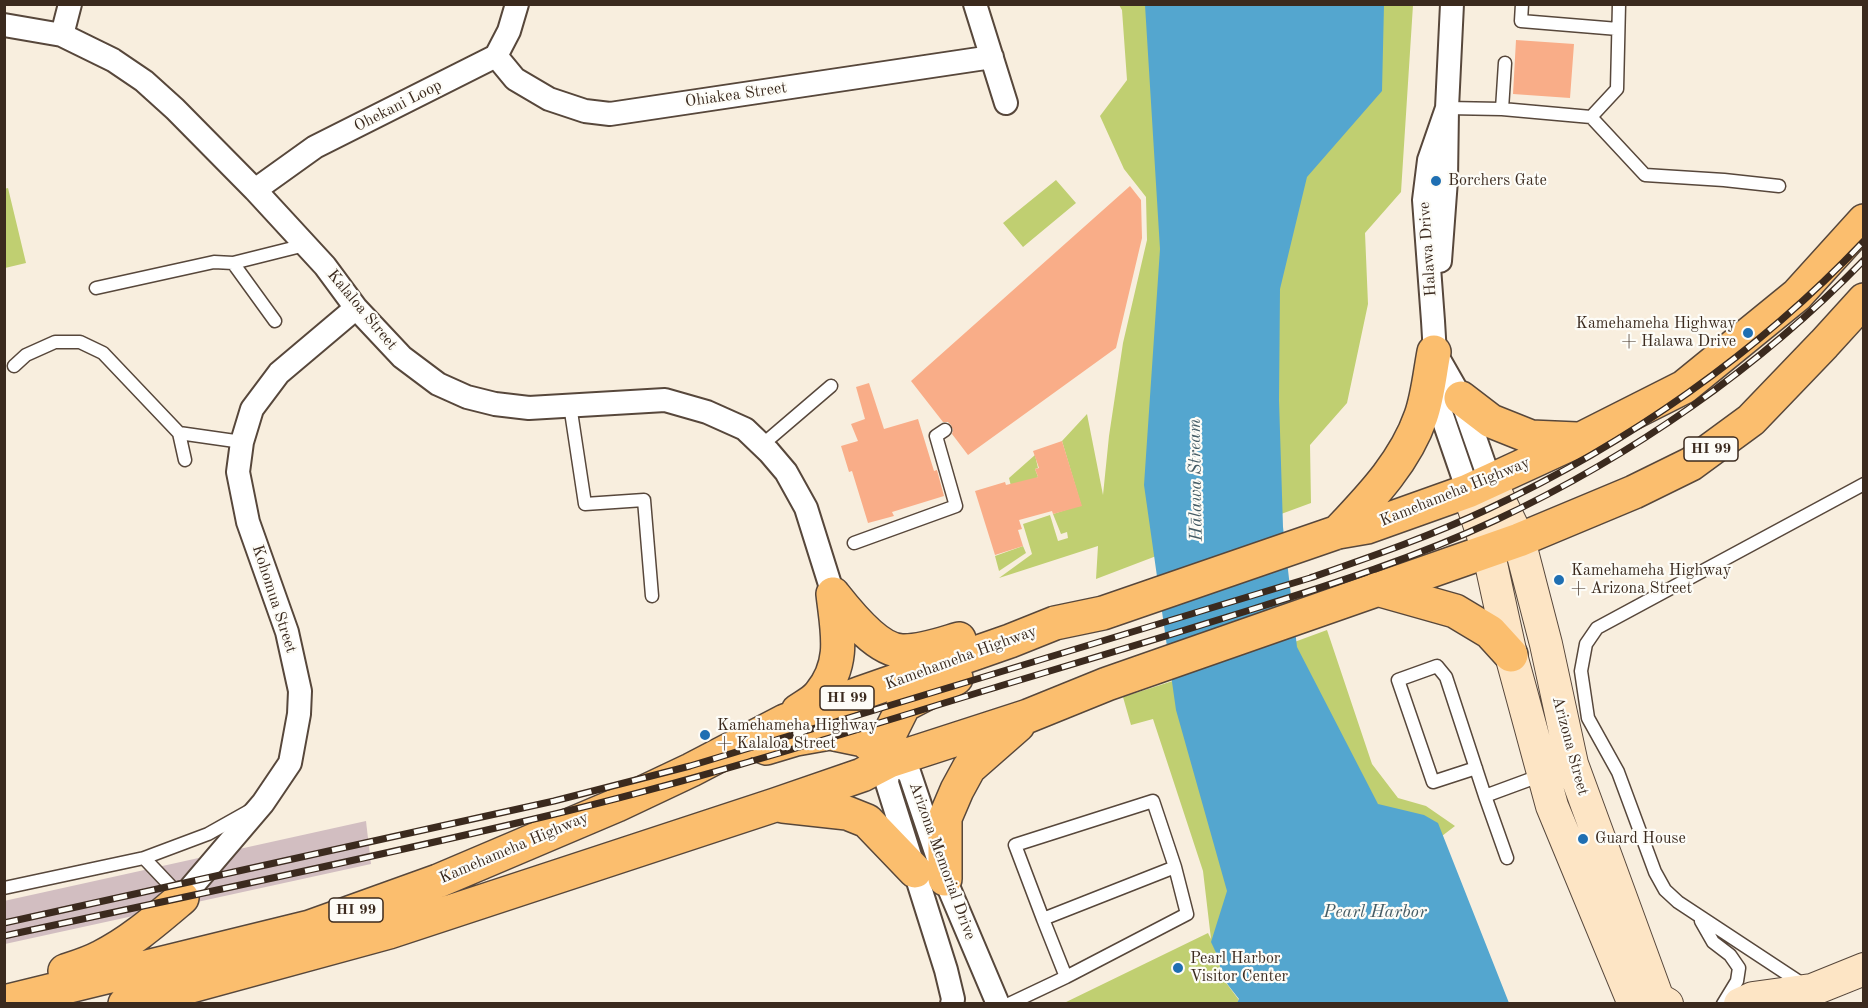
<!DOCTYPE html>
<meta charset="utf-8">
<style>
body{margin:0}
#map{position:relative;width:1868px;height:1008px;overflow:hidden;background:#f8eede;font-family:"Old Standard TT",serif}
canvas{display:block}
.frame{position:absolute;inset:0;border:6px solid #3b2a1e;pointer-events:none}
</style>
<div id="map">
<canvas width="1868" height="1008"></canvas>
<div class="frame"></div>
</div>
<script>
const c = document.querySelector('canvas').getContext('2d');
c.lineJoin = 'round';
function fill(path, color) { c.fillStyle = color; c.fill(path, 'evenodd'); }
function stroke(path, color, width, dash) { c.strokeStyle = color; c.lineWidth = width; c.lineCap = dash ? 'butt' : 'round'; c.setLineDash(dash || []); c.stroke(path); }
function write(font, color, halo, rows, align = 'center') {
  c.font = font + ' "Old Standard TT",serif'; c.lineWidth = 4.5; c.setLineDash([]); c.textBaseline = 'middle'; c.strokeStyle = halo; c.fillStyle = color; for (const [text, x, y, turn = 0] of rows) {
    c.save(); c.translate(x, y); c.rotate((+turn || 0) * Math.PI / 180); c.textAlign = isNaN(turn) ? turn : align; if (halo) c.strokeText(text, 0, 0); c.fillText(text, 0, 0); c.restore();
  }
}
fill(new Path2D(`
 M366,821L371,864L5,944L4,901Z`), '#d2bec1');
fill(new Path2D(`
 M1119,5H1214L1172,550L1096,579L1098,546L999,578L1032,554L1023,524L1050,515L1058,541L1068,538L1067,532L1061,534L1053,514L1081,505L1062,441L1087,414L1103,495L1109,436L1123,343L1147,240L1146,197L1124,169L1100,116L1127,80L1122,10Z
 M1357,5H1413L1401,192L1365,233L1368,304L1347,403L1310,445L1311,503L1235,531L1257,183Z
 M1056,180L1076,203L1023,247L1003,223Z
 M8,188L26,263L5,268L4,189Z
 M1035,455L1038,468L1035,469L1038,477L1013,494L1009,478Z
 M1023,546L1026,553L999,571L995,556Z
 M1327,630L1372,764L1398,798L1426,806L1455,826L1442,836L1378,827L1240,662Z
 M1204,671L1242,891L1212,942L1219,959L1221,976L1239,1000L1237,1003L1062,1004L1208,933L1211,939L1203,871L1153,719L1131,725L1123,697Z`), '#c0cf71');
fill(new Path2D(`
 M1145,5H1384L1382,91L1307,177L1280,289L1279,400L1283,527L1297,647L1378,804L1424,815L1438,823L1509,1003H1237L1239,999L1221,976L1219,959L1211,942L1227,891L1176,710L1144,485L1160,249Z`), '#54a6cf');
fill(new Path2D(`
 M1516,40L1574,44L1570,98L1513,94Z
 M1130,186L1141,200L1142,238L1116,348L968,455L952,434L953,430L951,425L948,422H943L911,381Z
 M869,383L884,429L918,419L934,471L937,470L944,496L892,512L894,516L868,523L852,471L849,472L841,446L858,441L851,424L865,419L856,387Z
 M1062,441L1082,506L1053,514L1052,511L1019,520L1022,529L1018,530L1023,546L995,555L975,491L1005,482L1006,485L1038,477L1035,469L1039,468L1033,451Z`), '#f9ad88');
const lane = new Path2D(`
 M1522,4L1521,21L1618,29
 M1447,108L1502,109L1591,117L1645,175L1724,180L1779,186
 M1502,109L1505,63
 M1591,117L1617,89L1619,4
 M96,288L214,262L233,263
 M275,321L233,263L305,245
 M14,366L26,355L55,342H80L103,353L179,433L242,442
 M570,405L585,504L644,500L652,596
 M179,433L185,460
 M762,445L831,386
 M854,543L956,506L936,436L945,430
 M1476,768L1433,782L1398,680L1437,666L1446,677L1485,796
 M144,858L180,896
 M1507,858L1485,796L1542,775
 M4,888L144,858L208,834L249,811
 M1043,919L1015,845L1153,801L1175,867
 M1701,921L1713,942L1730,955L1739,968L1737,981L1723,1004
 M1804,985L1678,902L1665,890L1655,872L1618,772L1588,718L1581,671L1586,644L1597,628L1864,484
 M1009,1004L1066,977L1187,914L1175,867L1043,919L1066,977`);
const street = new Path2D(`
 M975,4L1006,103
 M4,25L62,35L113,60L144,81L175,109L255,190L325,266L356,308L402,357L438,384L467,397L495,404L529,408L665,400L707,412L745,429L769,452L786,472L806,508L833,594
 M62,35L70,4
 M496,56L515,79L549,99L585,111L610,114L992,57
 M1447,108L1429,160L1424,200L1433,321L1438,404L1468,491
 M255,190L315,147L496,56L509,31L517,4
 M1440,261L1446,180L1447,108L1452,4
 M1437,356L1461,398L1490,481
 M182,898L263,803L290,763L299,714L300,691L287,632L248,522L238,472L242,442L252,409L279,373L356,308
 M952,1004L953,999L946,970L887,783L889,761L909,772L945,879L998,1004`);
const secondary = new Path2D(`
 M1490,481L1519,540L1546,644L1572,764L1658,999L1667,1004
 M1468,491L1488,550L1511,655L1552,806L1634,1004
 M1740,1004L1753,998L1811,990
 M1791,1004L1812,990L1864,969`);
const primary = new Path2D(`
 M1461,398L1491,421L1531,437L1577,439
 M1338,532C1371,497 1405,462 1421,416C1428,396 1430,373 1434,352
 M1377,589L1455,611L1490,632L1511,655
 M833,594C848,613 878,652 904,651C923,651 942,644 959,639
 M798,711C805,706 815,701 820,694C846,663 837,630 833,594
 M766,748L796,739L830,733L864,740L889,761
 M889,761L890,733L904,705L956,678
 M783,806L847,813L867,821L915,871
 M945,879V818L957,790L969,768L1018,725
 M65,971C77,967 90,963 101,957C131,942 156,920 182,898
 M4,1002L310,927L438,881L617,805L691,770L785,721L861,693L1010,641L1055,623L1103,613L1338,532L1367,527L1468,491L1581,439L1684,387L1797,295L1864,221
 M125,1004L389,932L775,805L862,775L889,761L1028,716L1107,684L1519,540L1634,492L1691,464L1751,420L1824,344L1864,300`);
stroke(lane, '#57473b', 15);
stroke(street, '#57473b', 26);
stroke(secondary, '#57473b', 34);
stroke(primary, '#57473b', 36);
stroke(lane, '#fff', 12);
stroke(street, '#fff', 22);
stroke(secondary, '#fde5c5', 32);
stroke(primary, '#fbbe6e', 33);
const rail = new Path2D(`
 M4,923L554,801L690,766L1310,578C1370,557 1431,536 1488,509C1627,444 1758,353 1864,241
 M4,936C188,896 372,858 555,814C705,778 852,731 1000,686C1083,661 1167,636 1250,610C1333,584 1417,557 1496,520C1632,456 1759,368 1864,260`);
stroke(rail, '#3b2a1e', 7);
stroke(rail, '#fdfcf7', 4.5, [14]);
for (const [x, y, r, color] of [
 [1436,181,6,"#1f6fb2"],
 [1748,333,6,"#1f6fb2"],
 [1559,580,6,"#1f6fb2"],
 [705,735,6,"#1f6fb2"],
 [1583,839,6,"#1f6fb2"],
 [1178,968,6,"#1f6fb2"]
]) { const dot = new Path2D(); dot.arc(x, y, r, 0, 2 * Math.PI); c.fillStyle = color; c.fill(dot); stroke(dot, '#fdfcf7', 2); }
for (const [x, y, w] of [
 [1711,449,54],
 [847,698,54],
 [356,910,54]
]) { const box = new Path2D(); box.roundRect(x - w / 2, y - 12, w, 24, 4.5); c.fillStyle = '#fdfcf7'; c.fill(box); stroke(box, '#3b2a1e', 1.5); }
write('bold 15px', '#3b2a1e', null, [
 ["HI 99",1711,449],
 ["HI 99",847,698],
 ["HI 99",356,910]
]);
write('16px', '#3b2a1e', '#fdfcf7', [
 ["Ohiakea Street",736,95,-8],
 ["Ohekani Loop",398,106,-27],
 ["Halawa Drive",1428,249,-94],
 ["Kalaloa Street",362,310,50],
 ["Kamehameha Highway",1455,492,-22],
 ["Kohomua Street",274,599,72],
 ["Kamehameha Highway",961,658,-20],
 ["Arizona Street",1570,746,75],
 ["Kamehameha Highway",514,848,-23],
 ["Arizona Memorial Drive",942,861,70]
]);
write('16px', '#3b2a1e', '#fdfcf7', [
 ["Borchers Gate",1448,181],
 ["Kamehameha Highway",1736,324,"right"],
 ["+ Halawa Drive",1736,342,"right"],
 ["Kamehameha Highway",1571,571],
 ["+ Arizona Street",1571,589],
 ["Kamehameha Highway",717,726],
 ["+ Kalaloa Street",717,744],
 ["Guard House",1595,839],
 ["Pearl Harbor",1190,959],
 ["Visitor Center",1190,977]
], 'left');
write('italic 18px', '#455c65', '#fdfcf7', [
 ["Hālawa Stream",1196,480,-91],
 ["Pearl Harbor",1375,912]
]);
</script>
